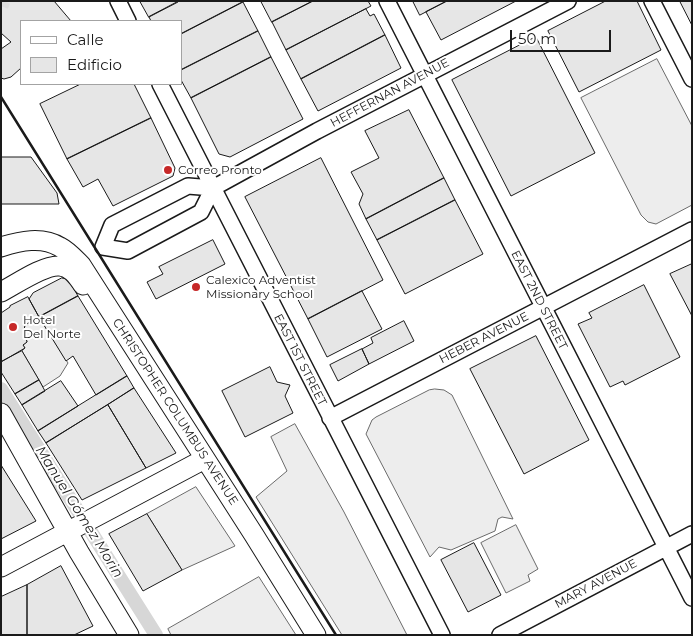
<!DOCTYPE html>
<meta charset="utf-8">
<style>
body{margin:0}
#map{position:relative;width:693px;height:636px;overflow:hidden;background:#fff;font-family:Montserrat,sans-serif}
canvas{display:block}
.frame{position:absolute;inset:0;border:2px solid #1a1a1a;pointer-events:none}
.legend{position:absolute;left:20px;top:20px;width:162px;height:65px;box-sizing:border-box;background:#fff;border:1px solid #a3a3a3;margin:0;padding:6px 9px;list-style:none;font-size:15px;color:#1a1a1a}
.legend li{display:flex;align-items:center;gap:10px;height:25px}
.legend b{width:25px;border:1px solid #a3a3a3}
.scale{position:absolute;left:510px;top:30px;width:101px;height:22px;box-sizing:border-box;border:2px solid #1a1a1a;border-top:0;padding-left:6px;font-size:15px;line-height:18px;white-space:nowrap;color:#1a1a1a;-webkit-text-stroke:4px #fff;paint-order:stroke}
</style>
<div id="map">
<canvas width="693" height="636"></canvas>
<div class="frame"></div>
<ul class="legend">
<li><b style="height:6px;background:#fff"></b>Calle</li>
<li><b style="height:14px;background:#e6e6e6"></b>Edificio</li>
</ul>
<div class="scale">50 m</div>
</div>
<script>
const c = document.querySelector('canvas').getContext('2d');
c.lineJoin = 'round';
function fill(path, color) { c.fillStyle = color; c.fill(path, 'evenodd'); }
function stroke(path, color, width, dash) { c.strokeStyle = color; c.lineWidth = width; c.lineCap = dash ? 'butt' : 'round'; c.setLineDash(dash || []); c.stroke(path); }
function write(font, color, halo, rows, align = 'center') {
  c.font = font + ' Montserrat,sans-serif'; c.lineWidth = 4; c.setLineDash([]); c.textBaseline = 'middle'; c.strokeStyle = halo; c.fillStyle = color; for (const [text, x, y, turn = 0] of rows) {
    c.save(); c.translate(x, y); c.rotate((+turn || 0) * Math.PI / 180); c.textAlign = isNaN(turn) ? turn : align; if (halo) c.strokeText(text, 0, 0); c.fillText(text, 0, 0); c.restore();
  }
}
const built = new Path2D(`
 M657,59L692,126V205L656,224L648,222L641,215L581,98Z
 M39,317L68,363L60,376L43,387L22,351L25,348L23,345L27,342L24,330L25,325Z
 M435,389L444,390L452,395L513,519L502,517L498,519L495,531L451,550L439,547L430,557L366,434L372,420L376,417L429,390Z
 M295,424L344,512L407,635H342L256,497L287,471L271,437Z
 M196,487L235,546L182,570L147,514Z
 M516,525L538,569L528,575L530,581L506,593L481,543Z
 M259,577L296,635H171L168,629Z`);
fill(built, '#ededed');
stroke(built, '#6a6a6a', 1);
stroke(new Path2D(`
 M1,389L156,635`), '#d7d7d7', 14);
const building = new Path2D(`
 M1,1H54L71,21H21V68L11,77L4,79L1,78V49L11,42L1,33Z
 M140,1H177L178,2L149,17Z
 M179,1H243V2L181,34V21H151L149,17Z
 M261,1H313L272,22Z
 M313,1H368L371,6L286,50L272,22Z
 M413,1H447L420,15Z
 M447,1H516L441,40L426,12Z
 M606,1H637L661,50L579,92L548,31Z
 M680,1H692V25Z
 M243,2L258,31L181,70V34Z
 M366,9L370,16L374,14L385,35L301,79L286,50Z
 M258,31L271,57L191,98L181,80V70Z
 M385,35L401,68L318,111L301,79Z
 M536,37L595,153L511,196L452,80Z
 M271,57L303,119L230,157L219,154L191,98Z
 M81,84H134L151,118L67,159L40,104Z
 M409,110L444,178L366,219L359,204L363,194L351,172L379,158L365,131Z
 M151,118L175,168L173,176L113,206L98,179L83,187L67,159Z
 M1,157H31L57,193L59,204H1Z
 M321,158L383,280L308,319L245,197Z
 M444,178L455,200L377,240L366,219Z
 M455,200L483,254L405,294L377,240Z
 M213,240L225,264L156,299L147,282L163,274L159,267Z
 M692,264V316L670,274Z
 M62,278L68,279L78,296L39,317L29,299L33,293Z
 M644,285L680,357L625,385L623,381L610,387L578,324L592,318L589,313Z
 M362,291L382,329L327,357L308,319Z
 M78,296L127,376L96,395L73,356L66,361L39,317Z
 M28,297L39,317L25,325L24,330L27,342L23,345L25,348L1,362V313L10,307V306Z
 M404,321L414,341L369,364L362,349L373,343L371,338Z
 M536,336L589,440L524,474L470,369Z
 M362,349L369,364L338,381L330,365Z
 M22,351L39,380L15,394L1,372V362Z
 M270,367L277,382L290,385L285,396L293,413L245,437L222,391Z
 M127,376L134,388L46,443L38,431Z
 M39,380L45,391L22,405L15,394Z
 M61,381L78,406L38,431L22,405Z
 M134,388L176,453L146,468L108,405Z
 M108,405L146,468L82,500L46,443Z
 M1,465L36,521L1,539Z
 M147,514L182,570L143,591L109,534Z
 M474,543L501,595L468,612L441,560Z
 M61,566L93,626L74,635H27V585Z
 M27,585V635H1V597Z`);
fill(building, '#e6e6e6');
stroke(building, '#1a1a1a', 1);
stroke(new Path2D(`
 M1,6L3,1`), '#ddd', 15, [15, 8]);
const minor = new Path2D(`
 M118,1L128,21
 M387,1L692,598
 M652,1L692,79
 M160,84L442,635
 M213,188L188,186L112,225L103,247L128,251L201,212L213,188L317,131L568,1
 M330,418L692,230
 M500,635L692,534`);
const major = new Path2D(`
 M1,247C20,241 42,236 60,247C68,251 75,259 81,265L254,535L316,635
 M1,292C15,285 43,265 59,266C70,266 77,276 83,285
 M1,413L79,552L129,635
 M1,567L197,463`);
stroke(minor, '#1a1a1a', 18);
stroke(major, '#1a1a1a', 21);
stroke(minor, '#fff', 15);
stroke(major, '#fff', 19);
stroke(new Path2D(`
 M1,97L336,635`), '#1a1a1a', 2.5);
for (const [x, y, r, color] of [
 [168,170,5,"#c62828"],
 [196,287,5,"#c62828"],
 [13,327,5,"#c62828"]
]) { const dot = new Path2D(); dot.arc(x, y, r, 0, 2 * Math.PI); c.fillStyle = color; c.fill(dot); stroke(dot, '#fff', 2); }
write('12px', '#1a1a1a', '#fff', [
 ["HEFFERNAN AVENUE",390,93,-28],
 ["EAST 2ND STREET",539,300,63],
 ["HEBER AVENUE",484,338,-27],
 ["EAST 1ST STREET",300,360,63],
 ["CHRISTOPHER COLUMBUS AVENUE",175,412,57],
 ["MARY AVENUE",596,584,-28]
]);
write('12px', '#1a1a1a', '#fff', [
 ["Correo Pronto",178,170],
 ["Calexico Adventist",206,280],
 ["Missionary School",206,294],
 ["Hotel",23,320],
 ["Del Norte",23,334]
], 'left');
write('italic 14px', '#1a1a1a', '#fff', [
 ["Manuel Gómez Morin",79,512,58]
]);
</script>
